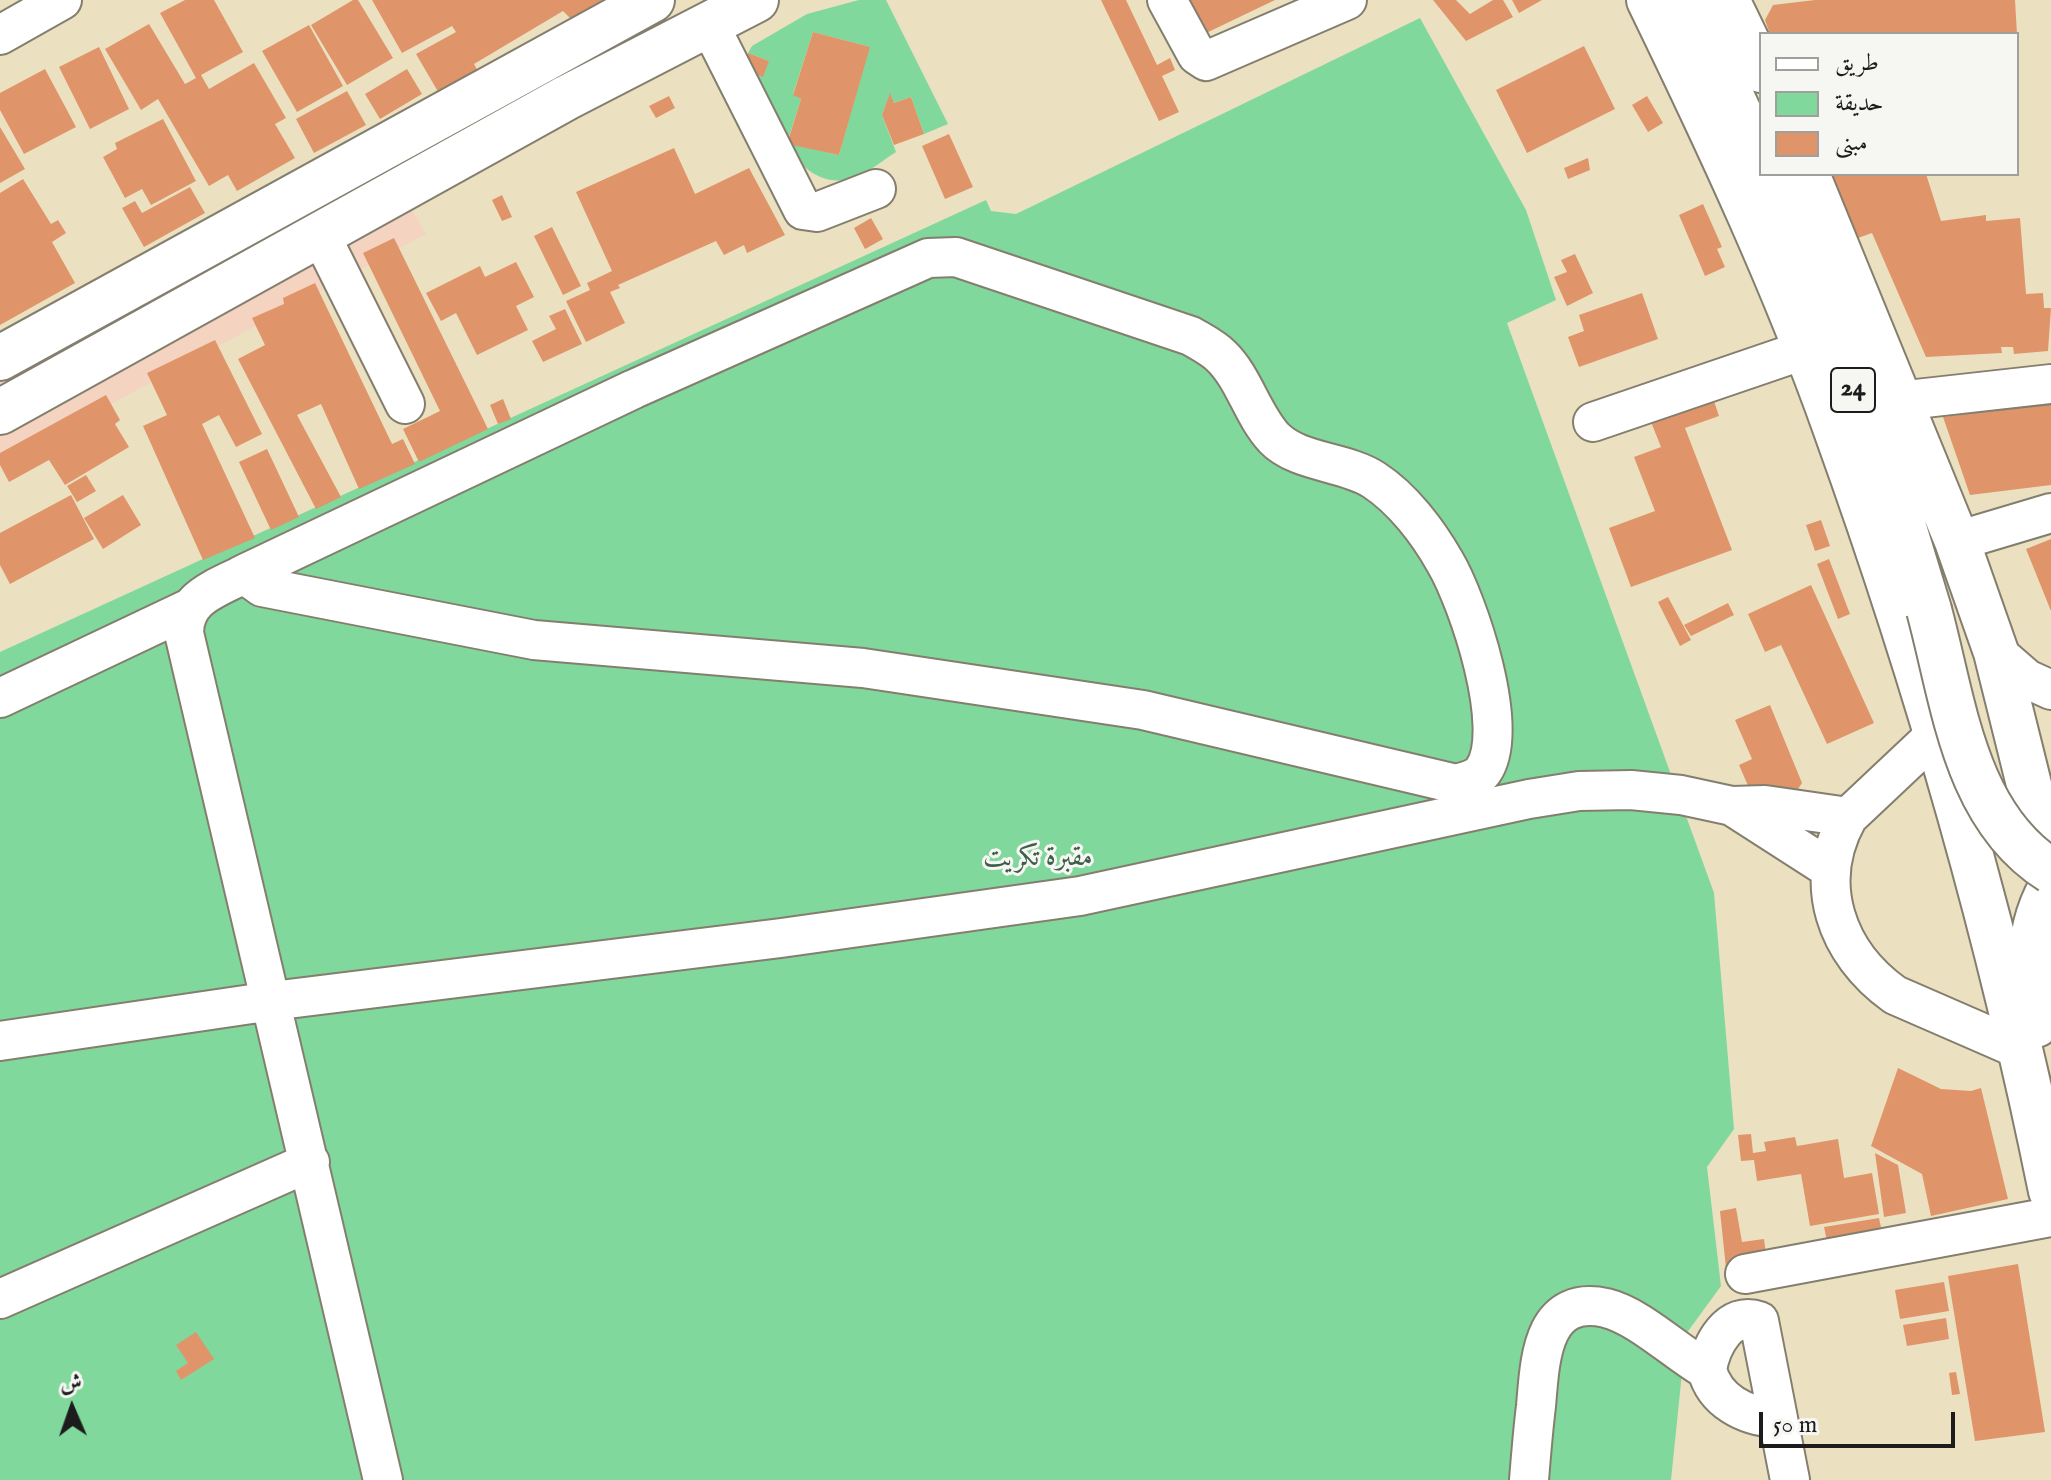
<!DOCTYPE html>
<meta charset="utf-8">
<style>
body{margin:0}
#map{position:relative;width:2051px;height:1480px;overflow:hidden;background:#ebe1c1;font-family:"IM FELL English",Amiri,serif}
canvas{display:block}
.legend{position:absolute;left:1759px;top:32px;width:260px;height:144px;box-sizing:border-box;background:#f6f6f2;border:2px solid #9f9f9c;margin:0;padding:10px 14px;list-style:none;font-size:24px;color:#1c1c1c}
.legend li{display:flex;align-items:center;gap:16px;height:40px}
.legend b{width:40px;border:2px solid #9f9f9c}
.north{position:absolute;left:32px;top:1368px;width:80px;height:80px;-webkit-text-stroke:6px #f6f6f2;paint-order:stroke;rotate:358deg;font-size:22px;font-weight:700;line-height:32px;text-align:center;color:#1c1c1c}
.north::after{content:'';display:block;margin:auto;width:28px;height:36px;background:#1c1c1c;clip-path:polygon(50% 0,100% 100%,50% 72%,0 100%)}
.scale{position:absolute;left:1759px;top:1412px;width:196px;height:36px;box-sizing:border-box;border:4px solid #1c1c1c;border-top:0;padding-left:10px;font-size:24px;line-height:28px;white-space:nowrap;color:#1c1c1c;-webkit-text-stroke:6px #f6f6f2;paint-order:stroke}
</style>
<div id="map">
<canvas width="2051" height="1480"></canvas>
<ul class="legend">
<li><b style="height:10px;background:#fff"></b>طريق</li>
<li><b style="height:22px;background:#80d89d"></b>حديقة</li>
<li><b style="height:22px;background:#e0946a"></b>مبنى</li>
</ul>
<div class="north">ش</div>
<div class="scale">50 m</div>
</div>
<script>
const c = document.querySelector('canvas').getContext('2d');
c.lineJoin = 'round';
function fill(path, color) { c.fillStyle = color; c.fill(path, 'evenodd'); }
function stroke(path, color, width, dash) { c.strokeStyle = color; c.lineWidth = width; c.lineCap = dash ? 'butt' : 'round'; c.setLineDash(dash || []); c.stroke(path); }
function write(font, color, halo, rows, align = 'center') {
  c.font = font + ' "IM FELL English",Amiri,serif'; c.lineWidth = 6; c.setLineDash([]); c.textBaseline = 'middle'; c.strokeStyle = halo; c.fillStyle = color; for (const [text, x, y, turn = 0] of rows) {
    c.save(); c.translate(x, y); c.rotate((+turn || 0) * Math.PI / 180); c.textAlign = isNaN(turn) ? turn : align; if (halo) c.strokeText(text, 0, 0); c.fillText(text, 0, 0); c.restore();
  }
}
fill(new Path2D(`
 M368,135L426,234L0,464V339Z`), '#f4d3c0');
fill(new Path2D(`
 M859,0H886L948,124L924,134L911,97L894,103L890,94L882,115L896,152C883,160 868,173 853,178C797,197 763,106 742,69L769,61L748,53L752,46L807,14ZM813,32L869,47L839,155L787,143L801,99L793,94Z
 M1420,18L1526,210L1556,300L1507,323L1714,893L1734,1129L1707,1167L1721,1286L1686,1334L1671,1480H0V652L986,200L991,211L1016,214Z`), '#80d89d');
fill(new Path2D(`
 M185,0H214L243,52L201,75L209,89L254,63L286,118L275,124L295,158L237,191L228,175L209,186L158,99L141,110L105,49L149,24L185,84L196,78L160,13Z
 M353,0H358L393,58L347,85L311,25Z
 M372,0H603L571,19L563,11L474,64L479,73L440,95L416,54L456,32L452,26L402,53Z
 M1101,0H1126L1157,65L1170,58L1175,70L1162,76L1179,112L1159,121Z
 M1186,0H1275L1202,35Z
 M1433,0H1456L1470,14L1493,0H1503L1513,17L1466,41Z
 M1512,0H1542L1519,13Z
 M1815,0H2015L2017,34H1770L1765,20L1773,5Z
 M309,25L343,86L297,112L262,51Z
 M813,32L870,47L839,155L787,144L801,99L793,95Z
 M1584,46L1615,109L1527,153L1496,90Z
 M99,47L129,109L90,129L59,67Z
 M748,53L769,61L763,77L742,69Z
 M45,69L76,127L24,154L0,110V93Z
 M407,69L422,94L380,119L365,94Z
 M347,91L366,125L314,153L296,119Z
 M890,93L894,103L911,97L924,134L894,145L882,115Z
 M669,96L675,108L656,118L649,106Z
 M1647,96L1663,123L1648,132L1632,105Z
 M163,119L196,181L151,205L142,189L125,198L103,157L117,149L115,143Z
 M0,127L25,169L0,183Z
 M949,134L973,187L945,199L922,146Z
 M674,148L695,194L749,168L785,235L747,253L744,245L724,255L716,241L618,285L620,288L610,292L625,323L586,342L566,301L590,290L587,283L612,271L576,192Z
 M1588,158L1590,170L1568,179L1564,168Z
 M1832,174H1926L1941,221L1986,215V221L2020,218L2026,294L2043,293L2044,308H2051L2048,351L2014,354L2013,347H2001L2002,353L1926,357L1872,233L1858,238Z
 M23,179L51,224L58,220L66,233L52,242L75,283L0,325V193Z
 M190,187L205,213L144,247L122,208L135,201L142,213Z
 M502,195L512,217L502,221L492,200Z
 M1703,204L1722,247L1717,249L1725,267L1705,276L1679,215Z
 M871,218L883,239L865,249L854,228Z
 M552,227L581,286L563,295L534,236Z
 M394,238L488,429L419,462L403,429L440,411L363,253Z
 M1575,254L1593,293L1567,306L1554,277L1567,272L1561,260Z
 M516,262L534,297L516,306L528,330L477,355L456,313L441,321L426,293L480,266L485,277Z
 M315,283L392,444L403,439L415,464L359,489L321,404L297,415L341,497L316,509L238,359L265,345L252,318L284,304L283,298Z
 M1642,293L1658,339L1579,367L1568,337L1584,331L1579,315Z
 M565,309L582,344L543,362L532,341L556,329L549,316Z
 M215,340L262,434L236,447L219,415L202,424L255,538L203,560L143,426L167,415L147,373Z
 M106,395L120,420L115,424L129,447L65,485L49,460L9,482L0,465V453Z
 M1712,395L1719,416L1685,428L1732,550L1631,587L1609,528L1655,511L1634,457L1661,447L1649,417Z
 M503,399L511,419L498,424L490,405Z
 M2051,403V485L1970,495L1943,417Z
 M267,449L299,517L271,530L239,462Z
 M86,475L96,491L77,502L67,486Z
 M71,495L94,539L10,584L0,565V533Z
 M123,495L141,525L103,549L84,518Z
 M1821,520L1830,546L1815,551L1806,525Z
 M2051,539V611L2026,549Z
 M1829,559L1850,614L1838,619L1817,564Z
 M1811,585L1874,723L1827,744L1781,645L1765,652L1748,614Z
 M1668,597L1691,640L1680,646L1658,602Z
 M1728,603L1734,615L1691,636L1684,625Z
 M1770,705L1802,783L1796,792L1753,797L1739,765L1752,759L1735,720Z
 M1898,1068L1941,1089L1971,1091L1981,1088L2008,1199L1931,1216L1922,1174L1871,1146Z
 M1751,1134L1753,1153L1766,1151L1764,1142L1795,1137L1797,1146L1838,1139L1844,1178L1872,1173L1879,1214L1810,1226L1801,1174L1757,1181L1754,1160L1741,1161L1738,1135Z
 M1875,1153L1898,1165L1906,1213L1884,1217Z
 M1736,1208L1742,1242L1764,1239L1767,1263L1726,1268L1720,1211Z
 M1879,1218L1883,1237L1828,1246L1824,1227Z
 M2018,1264L2045,1432L1975,1441L1948,1276Z
 M1944,1282L1949,1311L1900,1319L1895,1290Z
 M1946,1318L1949,1339L1907,1346L1903,1325Z
 M196,1332L214,1359L181,1380L176,1371L188,1363L176,1345Z
 M1956,1372L1960,1394L1952,1395L1949,1373Z`), '#e0946a');
const minor = new Path2D(`
 M1167,0L1197,55L1206,61L1347,0
 M710,26L803,210L817,212L876,189
 M0,35L62,0
 M321,236L405,404
 M1898,401L2051,384
 M1593,422L1804,350
 M1957,541L2051,513
 M244,574L262,587L534,640L863,668L1143,710L1456,784C1466,781 1476,780 1483,771C1512,730 1468,601 1445,562C1428,532 1403,499 1374,480C1345,461 1298,463 1274,438C1252,414 1244,378 1221,356C1213,348 1201,342 1191,336L956,257L928,258L634,389L244,574C216,589 184,597 184,633L383,1480
 M1996,652L2027,679L2051,690
 M0,698L188,609
 M1934,736L1848,817C1811,883 1836,953 1895,995L2019,1049
 M1732,806L1830,869
 M0,1041L272,1001L781,938L1080,896L1529,799L1579,791L1631,790L1681,795L1732,806L1765,805L1848,817
 M1745,1274L2051,1217
 M0,1299L310,1162
 M1707,1370C1711,1345 1729,1310 1759,1321L1790,1480
 M1529,1480C1531,1455 1533,1430 1536,1406C1540,1361 1541,1294 1606,1308C1639,1316 1677,1353 1707,1370C1715,1401 1745,1416 1775,1418`);
const major = new Path2D(`
 M1649,0C1717,140 1784,283 1836,430C1925,677 1999,934 2051,1191
 M1687,0L1761,160
 M1727,0L1761,70
 M1767,174L1899,511L1929,610
 M1807,174L1957,541L1996,652L2051,873
 M0,358L652,0
 M0,412L566,98L756,0
 M2036,1025C2027,979 2027,929 2051,887`);
stroke(minor, '#847e6e', 42);
stroke(major, '#847e6e', 48);
stroke(minor, '#fff', 38);
stroke(major, '#fff', 44);
const majorBridge = new Path2D(`
 M1929,610C1954,702 1964,816 2051,871`);
stroke(majorBridge, '#847e6e', 48, []);
stroke(majorBridge, '#fff', 44);
for (const [x, y, w] of [
 [1853,390,44]
]) { const box = new Path2D(); box.roundRect(x - w / 2, y - 22, w, 44, 6); c.fillStyle = '#f6f6f2'; c.fill(box); stroke(box, '#1c1c1c', 2); }
write('bold 26px', '#1c1c1c', null, [
 ["24",1853,390]
]);
write('28px', '#3f5e49', '#f6f6f2', [
 ["مقبرة تكريت",1038,859]
]);
</script>
